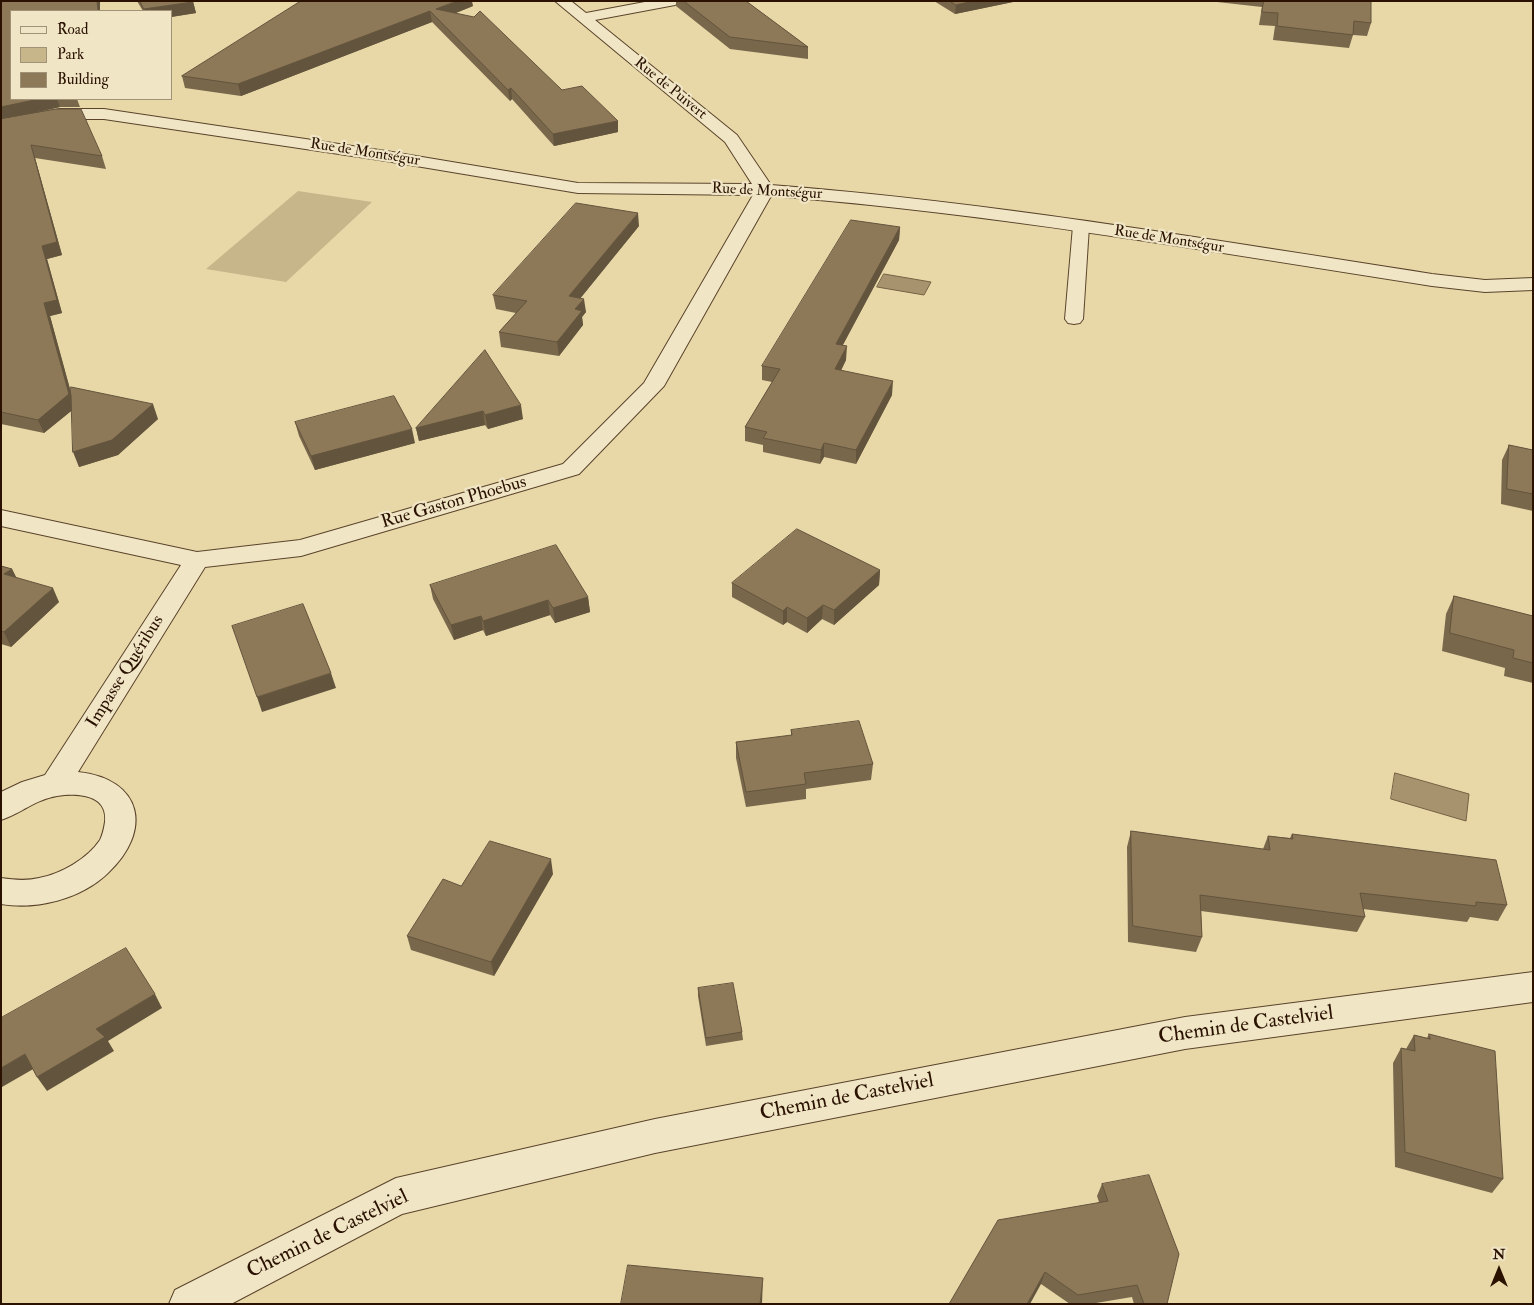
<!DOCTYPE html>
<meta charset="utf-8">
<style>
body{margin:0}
#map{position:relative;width:1534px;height:1305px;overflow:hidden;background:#e8d8a8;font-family:"IM FELL Double Pica",serif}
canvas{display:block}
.frame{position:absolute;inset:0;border:2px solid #2a1100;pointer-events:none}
.legend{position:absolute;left:10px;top:10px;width:162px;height:90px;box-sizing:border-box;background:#f0e6c6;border:1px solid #a19177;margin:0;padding:6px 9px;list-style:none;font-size:15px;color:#2a1100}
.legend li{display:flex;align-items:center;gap:10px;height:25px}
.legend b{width:25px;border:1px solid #a19177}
.north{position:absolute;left:1474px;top:1245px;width:50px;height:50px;-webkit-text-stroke:4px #f0e6c6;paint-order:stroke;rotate:0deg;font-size:14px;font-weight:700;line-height:20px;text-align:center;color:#2a1100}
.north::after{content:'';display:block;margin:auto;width:18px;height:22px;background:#2a1100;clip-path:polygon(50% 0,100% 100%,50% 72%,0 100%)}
</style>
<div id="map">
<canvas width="1534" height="1305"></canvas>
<div class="frame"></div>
<ul class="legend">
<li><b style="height:6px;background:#f0e6c6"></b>Road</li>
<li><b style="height:14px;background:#c8b68b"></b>Park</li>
<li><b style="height:14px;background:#8d7857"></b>Building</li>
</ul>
<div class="north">N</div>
</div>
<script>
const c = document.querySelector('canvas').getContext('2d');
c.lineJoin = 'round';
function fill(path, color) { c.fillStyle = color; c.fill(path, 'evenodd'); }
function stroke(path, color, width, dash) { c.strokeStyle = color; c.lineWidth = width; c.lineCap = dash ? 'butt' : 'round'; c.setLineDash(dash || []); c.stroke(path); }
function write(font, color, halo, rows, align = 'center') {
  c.font = font + ' "IM FELL Double Pica",serif'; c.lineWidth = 4.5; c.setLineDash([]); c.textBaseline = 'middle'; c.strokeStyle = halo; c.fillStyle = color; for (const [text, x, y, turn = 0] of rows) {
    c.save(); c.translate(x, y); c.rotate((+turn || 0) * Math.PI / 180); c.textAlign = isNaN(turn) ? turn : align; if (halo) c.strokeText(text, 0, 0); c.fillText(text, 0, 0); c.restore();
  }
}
fill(new Path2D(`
 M298,191L372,202L286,282L206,269Z`), '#c8b68b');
const water = new Path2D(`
 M884,274L931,282L924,295L877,287Z
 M1395,773L1469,794L1466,821L1391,799Z`);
fill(water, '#a7946f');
stroke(water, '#756043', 1);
const service = new Path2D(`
 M1081,221L1087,223L1089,226L1083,319L1080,323L1074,324L1068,323L1065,319L1073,226L1075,223Z`);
const minor = new Path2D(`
 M555,1H571L586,13L650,1H682L675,5L595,20L737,135L771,185C992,202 1212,240 1432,274L1485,280L1533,278V290L1485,292L1432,286C1212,252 993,213 771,196L664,386L579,474L301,556L205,567L78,772C143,779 153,831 108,873C81,899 37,910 1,904V878C14,880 27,881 39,878C61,874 87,859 100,840C103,834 104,828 105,822C108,794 77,793 57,796C34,800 22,813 1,820V792L22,782L45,775L181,565L1,526V510L197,552L300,540L563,464L644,383L753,195L578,193L386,161L104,119H60L1,130V120L60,109H104L386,151L578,183L752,184L725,142Z
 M1533,972V1002L1185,1049L655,1153L402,1214L231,1304H169L175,1290L396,1178L655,1119L1185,1017Z`);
stroke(service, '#5a432a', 2);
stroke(minor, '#5a432a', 2);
fill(service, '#f0e6c6');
fill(minor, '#f0e6c6');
fill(new Path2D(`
 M1,1L11,11V99H77L80,107H60L25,115L102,156L106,169L35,158L62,255L47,259L62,313L50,316L72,396L158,419L118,455L79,467L72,410L44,433L1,424Z
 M137,1H193L196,13L171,17V11H143Z
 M301,1L473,6L456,13L562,90L618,121V132L554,146L512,99L510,101L432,22L241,96L185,88L182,76Z
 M676,1H746L808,47V59L730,49L676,6Z
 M934,1H1013V2L955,14Z
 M1208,1H1371V23L1367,36L1353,35L1349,48L1273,40L1275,26L1259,25L1262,7Z
 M639,226L580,298L586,312L582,317L583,325L559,356L501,347L499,332L516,313L496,309L493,295Z
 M900,227L899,240L842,346L846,360L841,371L892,395L856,464L824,457L820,464L763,452V445L745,441V427L772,382L762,380V366Z
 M485,350L523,419L488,429L485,425L419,441L416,428Z
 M295,422L415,443L315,470L299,436Z
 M1509,445L1533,450V511L1501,504L1502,460Z
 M1,566L12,569L16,577L59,602L11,647L1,644Z
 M880,570L879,585L834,625L822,619L807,633L787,622L783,625L732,597V583Z
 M430,585L588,597L590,612L555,623L550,615L486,636L483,630L454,640L433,599Z
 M1454,596L1533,616V683L1504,676L1505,668L1442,651L1446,614Z
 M791,730L873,764L871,780L806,789V799L746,807L736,758V742L791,736Z
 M1131,831L1263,849L1268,836L1290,838L1292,834L1507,905L1498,921L1470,917L1467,922L1363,909L1365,917L1357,932L1201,911L1202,937L1196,952L1128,942L1127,847Z
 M553,874L494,976L411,950L407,936L461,886Z
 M698,988L742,1032L743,1040L706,1046L698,996Z
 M1429,1034L1503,1179L1492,1193L1395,1167L1393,1063L1401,1048L1406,1049L1414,1035L1427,1038Z
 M1102,1184L1167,1304H1134L1132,1297L1090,1304H1070L1041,1284L949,1304L1099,1202L1097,1196Z`), '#79674b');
fill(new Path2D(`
 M97,1H100V11H98Z
 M457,1H472L473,6L438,20L436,9Z
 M974,1H1013V2L955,14L956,5Z
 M193,2L196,13L171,17V11H145L144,9Z
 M430,11L432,22L241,96L238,84Z
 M511,88L512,99L510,101L508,90Z
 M39,99H57L60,107L1,120V107Z
 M618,121V132L554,146L553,134Z
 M31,145L35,158L62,255L47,259L62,313L50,316L75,408L44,433L38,420L44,303L42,246Z
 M638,213L639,226L571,310L569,296Z
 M900,227L899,240L836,358V344Z
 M584,299L586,312L582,317L583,325L559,356L557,342L575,309Z
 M847,346L846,360L834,383L835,369Z
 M893,381L892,395L856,464V450Z
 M153,404L158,419L118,455L79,467L73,452Z
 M521,405L523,419L488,429L485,415Z
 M483,411L485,425L419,441L416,428Z
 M412,429L415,443L315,470L311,456Z
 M824,443V457L820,464L821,450Z
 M12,569L19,583L4,574Z
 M880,570L879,585L834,625V610Z
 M53,588L59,602L11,647L4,632Z
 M588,597L590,612L555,623L553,608Z
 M548,600L550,615L486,636L483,621Z
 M823,605L822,619L807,633V618Z
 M787,607V622L783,625V611Z
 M481,616L483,630L454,640L451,625Z
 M331,673L336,688L262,712L257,697Z
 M551,859L553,874L494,976L491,962Z
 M155,994L162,1008L108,1041L114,1051L47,1091L37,1077L96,1029Z
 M25,1054L35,1068L2,1087L1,1086V1068Z
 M1045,1272L1041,1284L1030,1304H1027Z
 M763,1278L762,1304H760Z`), '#63543d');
const building = new Path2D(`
 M1,1H97L98,11H11V99H39L1,107Z
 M140,1H193V2L144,9Z
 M301,1H457L436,9L474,17L480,11L562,90L582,86L618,121L553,134L511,88L508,90L430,11L238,84L182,76Z
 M684,1H746L808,47L730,37Z
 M950,1H974L956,5Z
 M1264,1H1371V23L1354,21L1353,35L1277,26L1278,13L1262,12Z
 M56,109H81L102,156L31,145L57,242L42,246L57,300L44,303L69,394L38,420L1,412V119Z
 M576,203L638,213L569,296L584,299L575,309L582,311L557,342L499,332L527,301L493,295Z
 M851,220L900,227L836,344L847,346L835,369L893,381L856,450L824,443L821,450L763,438L767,432L745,427L780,369L762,366Z
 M485,350L521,405L485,415L483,411L416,428Z
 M71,387L153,404L112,440L73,452Z
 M394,396L412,429L311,456L295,422Z
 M1509,445L1533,450V494L1507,489Z
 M797,529L880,570L834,610L823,605L807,618L787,607L783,611L732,583Z
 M556,545L588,597L553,608L548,600L483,621L481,616L451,625L430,585Z
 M1,566L12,569L4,574L53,588L4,632L1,631Z
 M1454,596L1533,616V663L1513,658L1514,650L1450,633Z
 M303,604L331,673L257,697L232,626Z
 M859,721L873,764L804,773L806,784L746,792L736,742L792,735L791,730Z
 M1131,831L1270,850L1268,836L1293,839L1292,834L1496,860L1507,905L1476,902V906L1360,893L1365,917L1200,895L1202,937L1133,926Z
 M490,841L551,859L491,962L407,936L443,879L461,886Z
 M126,948L155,994L96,1029L105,1037L37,1077L25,1054L1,1068V1018Z
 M733,983L742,1032L706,1038L698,988Z
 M1429,1034L1495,1051L1503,1179L1405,1152L1401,1048L1415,1051L1414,1035L1430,1039Z
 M1149,1175L1179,1254L1167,1304H1144L1137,1285L1078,1295L1045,1272L1027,1304H949L998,1220L1108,1201L1102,1184Z
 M628,1265L763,1278L760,1304H621Z`);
fill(building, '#8d7857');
stroke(building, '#63543d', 1);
write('15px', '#2a1100', '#f0e6c6', [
 ["Rue de Puivert",670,89,39],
 ["Rue de Montségur",365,153,9],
 ["Rue de Montségur",767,192,3],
 ["Rue de Montségur",1169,240,9]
]);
write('18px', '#2a1100', '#f0e6c6', [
 ["Rue Gaston Phoebus",454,503,-16],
 ["Impasse Quéribus",126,672,-58]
]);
write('21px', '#2a1100', '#f0e6c6', [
 ["Chemin de Castelviel",1246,1026,-8],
 ["Chemin de Castelviel",847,1098,-11],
 ["Chemin de Castelviel",328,1235,-26]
]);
</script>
